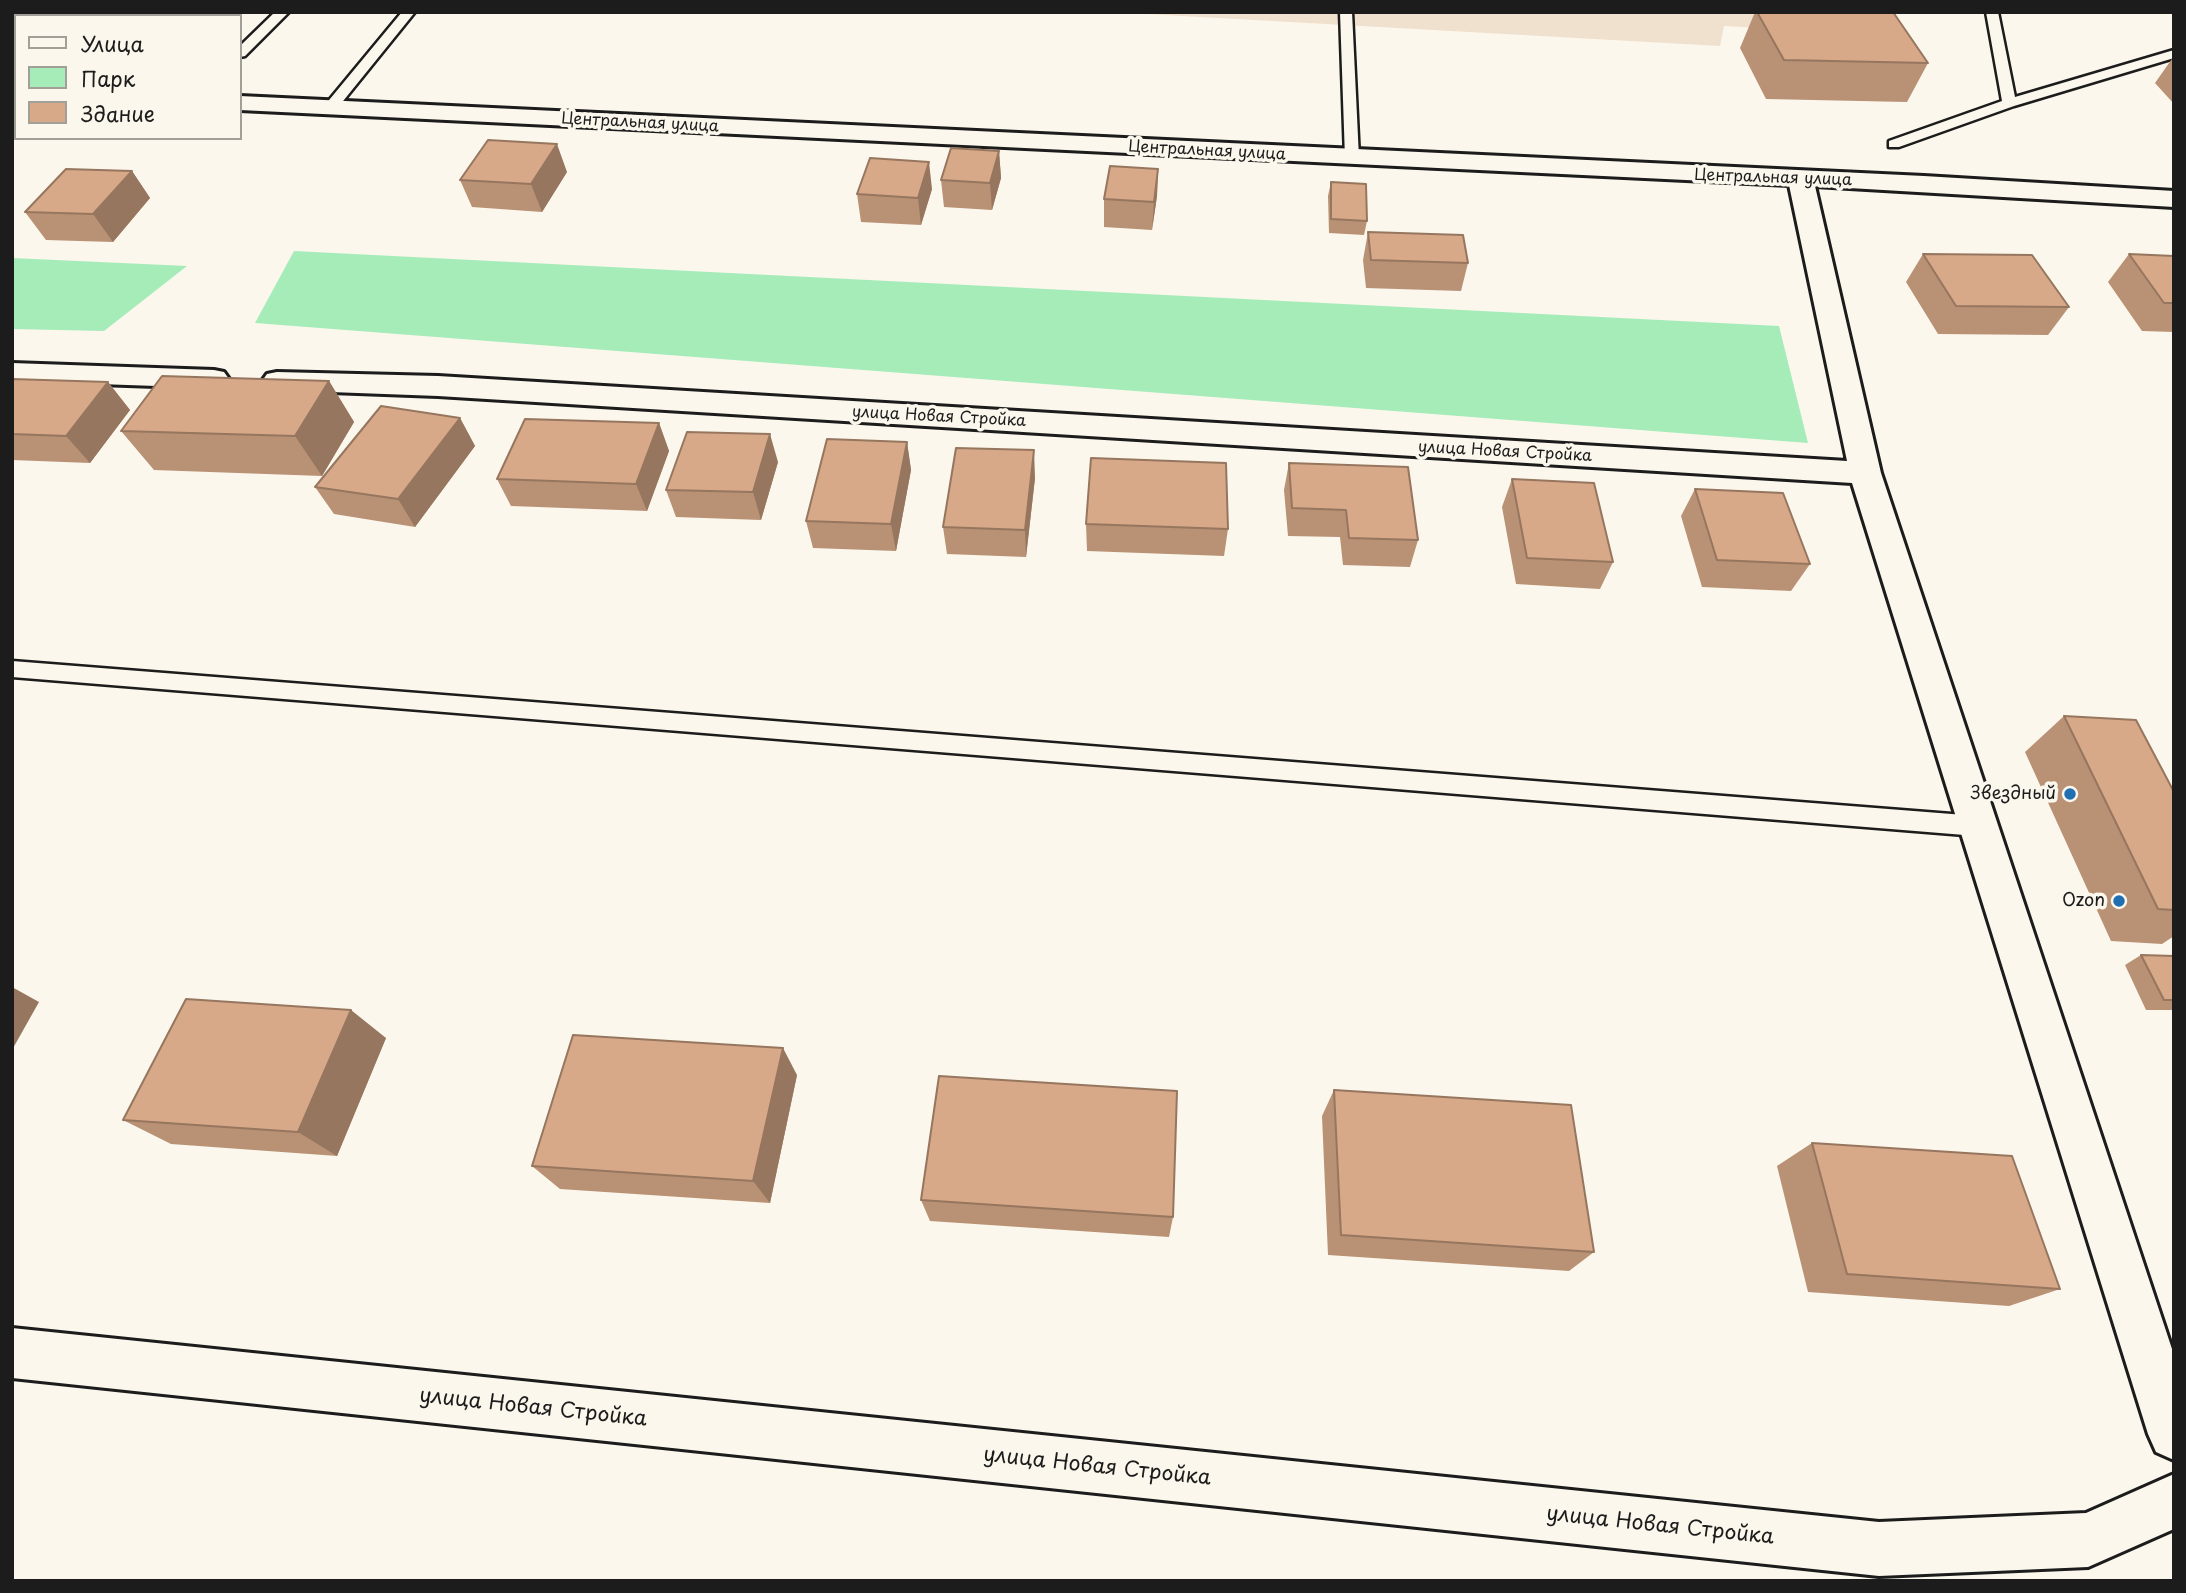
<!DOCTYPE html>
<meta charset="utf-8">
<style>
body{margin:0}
#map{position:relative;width:2186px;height:1593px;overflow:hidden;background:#fbf7ec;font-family:"Playpen Sans",sans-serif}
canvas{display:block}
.frame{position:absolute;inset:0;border:14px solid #1c1c1c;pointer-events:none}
.legend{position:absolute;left:14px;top:14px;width:228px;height:126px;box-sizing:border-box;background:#fbf7ec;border:2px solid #a29f99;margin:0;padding:9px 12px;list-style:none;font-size:21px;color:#1c1c1c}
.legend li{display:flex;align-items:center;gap:14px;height:35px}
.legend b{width:35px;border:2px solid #a29f99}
</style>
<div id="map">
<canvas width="2186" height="1593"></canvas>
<div class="frame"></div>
<ul class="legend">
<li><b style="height:9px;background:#fbf7ec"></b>Улица</li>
<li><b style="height:19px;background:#a5ecb9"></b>Парк</li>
<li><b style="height:19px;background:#d7a988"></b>Здание</li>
</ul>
</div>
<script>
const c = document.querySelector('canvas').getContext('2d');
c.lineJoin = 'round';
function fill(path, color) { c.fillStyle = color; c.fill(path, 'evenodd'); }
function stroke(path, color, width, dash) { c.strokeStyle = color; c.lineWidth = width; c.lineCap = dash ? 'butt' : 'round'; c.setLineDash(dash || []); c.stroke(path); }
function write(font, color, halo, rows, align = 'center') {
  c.font = font + ' "Playpen Sans",sans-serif'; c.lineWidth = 7; c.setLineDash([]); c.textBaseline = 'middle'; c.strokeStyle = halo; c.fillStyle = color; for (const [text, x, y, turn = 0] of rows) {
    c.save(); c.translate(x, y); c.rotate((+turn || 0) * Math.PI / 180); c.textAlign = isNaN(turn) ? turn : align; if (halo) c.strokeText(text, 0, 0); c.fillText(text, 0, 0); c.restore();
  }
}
fill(new Path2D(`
 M1111,12H1862L1874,34L1724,26L1720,46Z`), '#f0e0ce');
fill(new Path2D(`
 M294,251L1779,326L1808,443L255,323Z
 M12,258L187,266L104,331L12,329Z`), '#a5ecb9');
const lane = new Path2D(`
 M275,12H289L245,56L240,57V46Z
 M402,12H415L335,111H325V105Z
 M1340,12H1352L1359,158L1352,162L1345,158Z
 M1986,12H1998L2015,97L2174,50V58L2014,106L1899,147H1889V141L2002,101Z
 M12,661L1977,816L1985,819L1989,826L1985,833L1977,836L12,677Z`);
const street = new Path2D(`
 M12,83L16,84V98L12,97Z
 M240,96L1924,176L2174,191V207L1815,186L1881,473L2174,1355V1460L2156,1452L2148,1434L1852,483L438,396L277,390L267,388L262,381L267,374L277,372L438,376L1847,461L1789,185L240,110Z
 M12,363L214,370L224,372L229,379L224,386L214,388L12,381Z
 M12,1328L1879,1522L2086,1513L2174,1474V1529L2088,1567L1879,1576L12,1378Z`);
stroke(lane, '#1c1c1c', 5);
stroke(street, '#1c1c1c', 6);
fill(lane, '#fbf7ec');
fill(street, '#fbf7ec');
fill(new Path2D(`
 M1755,12H1893L1928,63L1907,102L1766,99L1740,48Z
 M2174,56V104L2155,83Z
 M999,151L1001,178L992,210L944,207L941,180Z
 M1158,169L1157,196L1152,230L1104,227V199Z
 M132,171L150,198L113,242L46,240L25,212Z
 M567,172L542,212L472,207L460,180Z
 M1331,182L1367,221L1364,235L1329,233L1328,196Z
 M932,189L921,225L861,222L857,194Z
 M1368,232L1468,263L1461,291L1366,288L1363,260Z
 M1923,254L2069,307L2048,335L1938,334L1906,282Z
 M2129,254L2174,256V332L2142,331L2108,282Z
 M12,379L108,382L130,410L90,463L12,460Z
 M329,381L354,422L322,476L154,470L121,431Z
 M460,418L475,446L415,527L334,514L315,487Z
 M659,423L669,451L647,511L511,506L497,479Z
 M907,442L911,470L896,551L813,548L806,521Z
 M778,462L761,520L676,517L666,490Z
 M1289,463L1418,540L1410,567L1343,565L1340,537L1288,536L1284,490Z
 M1035,478L1026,557L947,554L943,527Z
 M1512,479L1613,562L1600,589L1516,584L1502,507Z
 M1695,489L1810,564L1791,591L1702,587L1681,516Z
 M1086,524L1228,529L1224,556L1087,551Z
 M2064,716L2174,792V936L2162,944L2111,941L2025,752Z
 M2141,955L2174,956V1010H2146L2125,965Z
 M386,1038L337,1156L171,1144L123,1120Z
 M797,1075L770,1203L560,1189L532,1166Z
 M1334,1090L1594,1252L1569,1271L1328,1255L1322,1116Z
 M1812,1143L2060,1289L2009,1306L1808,1292L1777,1166Z
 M921,1200L1173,1217L1169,1237L930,1221Z`), '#b99175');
fill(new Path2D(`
 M557,144L567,172L542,212L531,184Z
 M999,151L1001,178L992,210L990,183Z
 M929,162L932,189L921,225L918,198Z
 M1158,169L1157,196L1152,230L1154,202Z
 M132,171L150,198L113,242L93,214Z
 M329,381L354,422L322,476L295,436Z
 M108,382L130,410L90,463L66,436Z
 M460,418L475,446L415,527L398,499Z
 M659,423L669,451L647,511L636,484Z
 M770,434L778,462L761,520L753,492Z
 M907,442L911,470L896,551L891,524Z
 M1034,450L1035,478L1026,557L1025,530Z
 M12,987L39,1002L12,1050Z
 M351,1010L386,1038L337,1156L298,1132Z
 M783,1048L797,1075L770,1203L753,1181Z`), '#96765f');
const building = new Path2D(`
 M1757,12H1893L1928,63L1784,60Z
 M488,140L557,144L531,184L460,180Z
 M951,148L999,151L990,183L941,180Z
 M870,158L929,162L918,198L857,194Z
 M1110,166L1158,169L1154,202L1104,199Z
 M66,169L132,171L93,214L25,212Z
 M1331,182L1366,184L1367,221L1331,219Z
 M1368,232L1463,235L1468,263L1371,260Z
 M1923,254L2032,255L2069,307L1956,306Z
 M2129,254L2174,256V303H2164Z
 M162,376L329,381L295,436L121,431Z
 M12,379L108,382L66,436L12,434Z
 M381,406L460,418L398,499L315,487Z
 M525,419L659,423L636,484L497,479Z
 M687,432L770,434L753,492L666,490Z
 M827,439L907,442L891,524L806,521Z
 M956,448L1034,450L1025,530L943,527Z
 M1091,458L1226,463L1228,529L1086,524Z
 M1289,463L1408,467L1418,540L1349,538L1346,510L1292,508Z
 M1512,479L1594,483L1613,562L1527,558Z
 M1695,489L1783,493L1810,564L1717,560Z
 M2064,716L2136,720L2174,792V910L2158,909Z
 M2141,955L2174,956V1000H2164Z
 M186,999L351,1010L298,1132L123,1120Z
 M573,1035L783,1048L753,1181L532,1166Z
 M939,1076L1177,1091L1173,1217L921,1200Z
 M1334,1090L1571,1105L1594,1252L1341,1235Z
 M1812,1143L2012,1156L2060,1289L1847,1274Z`);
fill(building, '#d7a988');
stroke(building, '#96765f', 2);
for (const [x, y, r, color] of [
 [2070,794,7,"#1f6fb2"],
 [2119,901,7,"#1f6fb2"]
]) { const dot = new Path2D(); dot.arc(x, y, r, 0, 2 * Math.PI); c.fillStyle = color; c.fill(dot); stroke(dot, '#fbf7ec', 2.5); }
write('16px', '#1c1c1c', '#fbf7ec', [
 ["Центральная улица",640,123,3],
 ["Центральная улица",1207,151,3],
 ["Центральная улица",1773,178,2],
 ["улица Новая Стройка",939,417,3],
 ["улица Новая Стройка",1505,452,3]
]);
write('18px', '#1c1c1c', '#fbf7ec', [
 ["Звездный",2056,794],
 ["Ozon",2105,901]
], 'right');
write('21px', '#1c1c1c', '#fbf7ec', [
 ["улица Новая Стройка",533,1408,6],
 ["улица Новая Стройка",1097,1467,6],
 ["улица Новая Стройка",1660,1526,6]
]);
</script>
